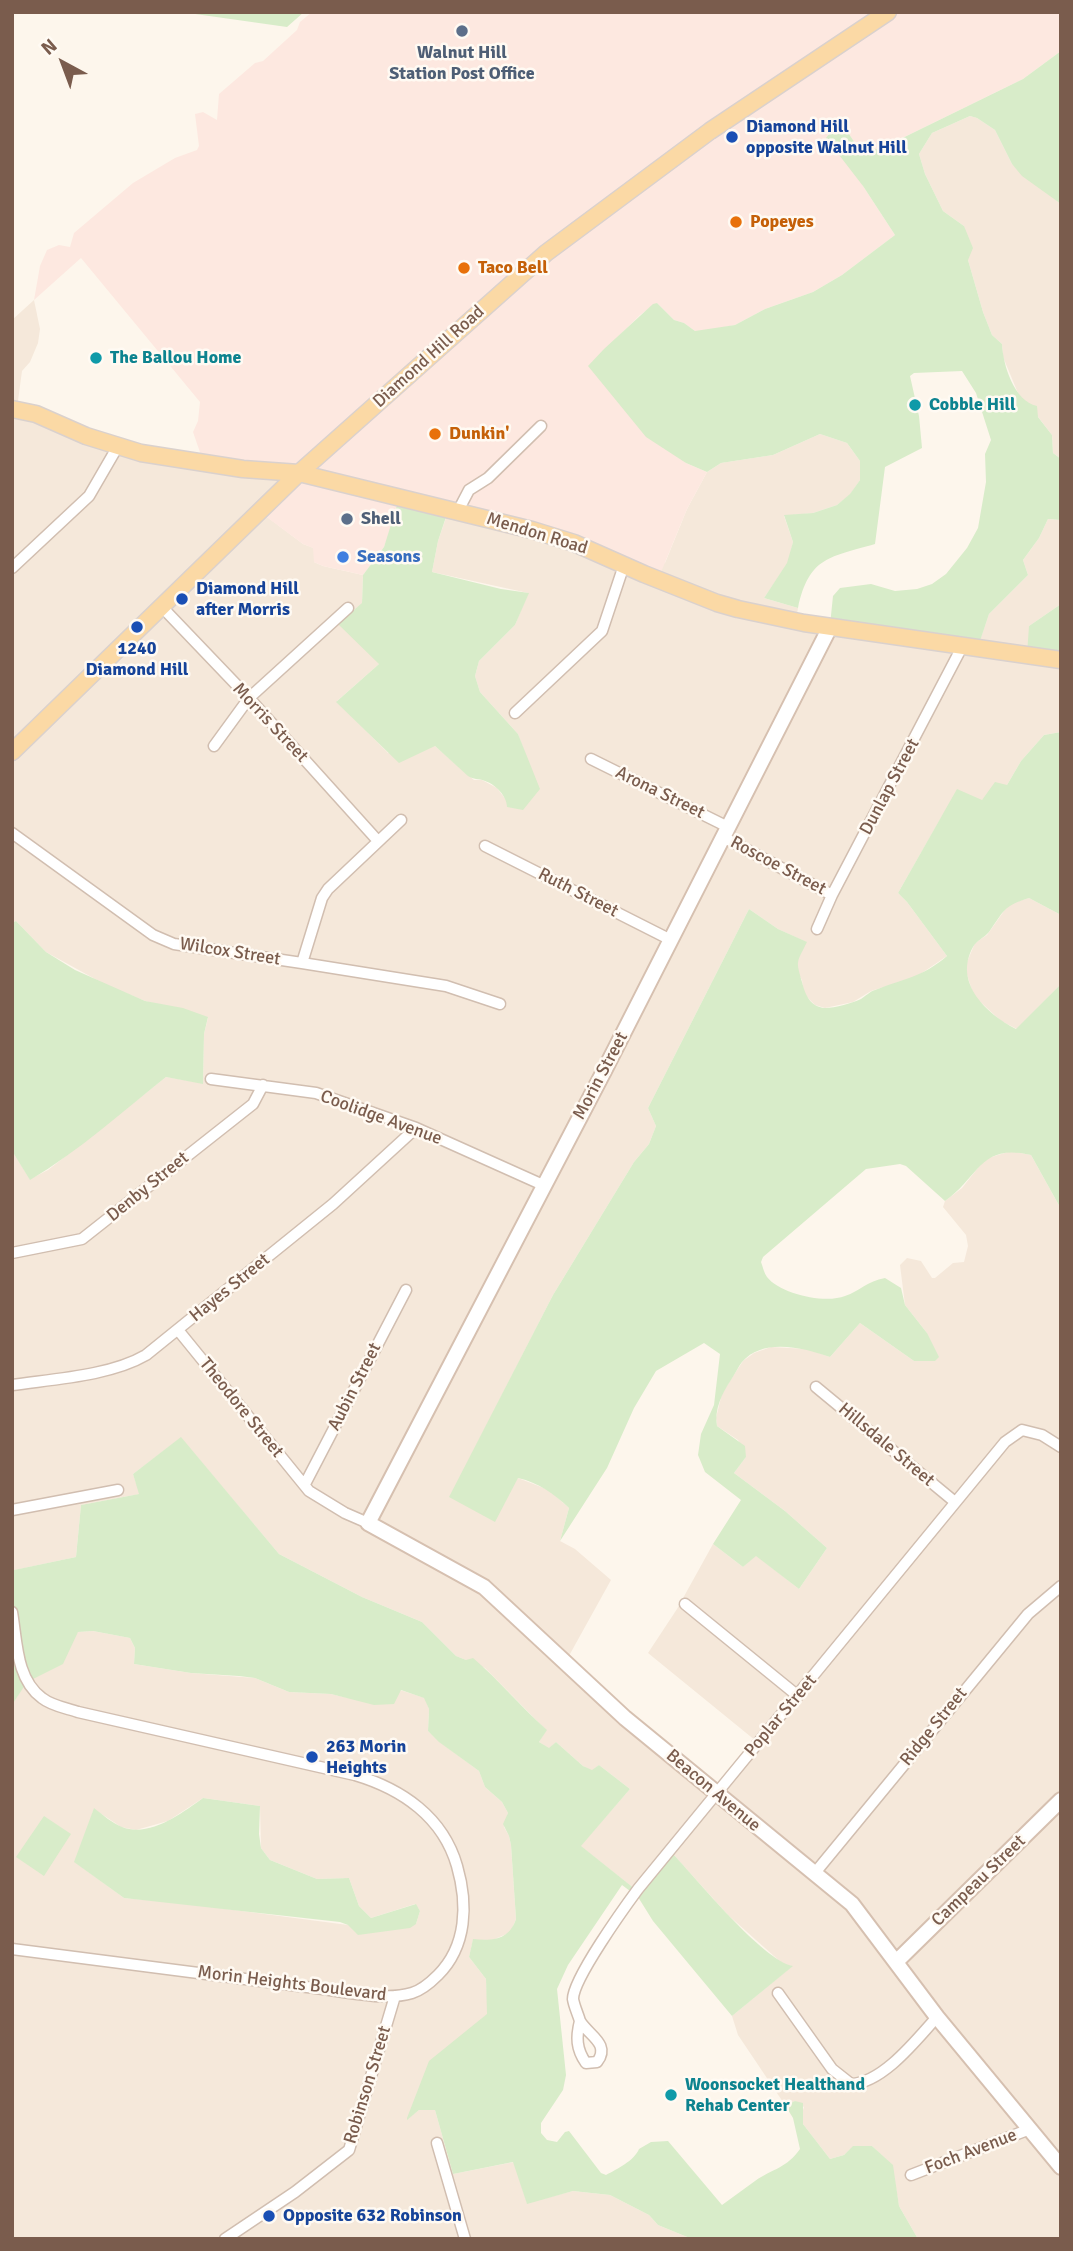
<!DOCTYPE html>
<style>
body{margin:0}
#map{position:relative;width:1073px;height:2251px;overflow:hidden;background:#fdf6ec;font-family:Signika,sans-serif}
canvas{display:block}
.frame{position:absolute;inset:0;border:14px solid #7a5c4d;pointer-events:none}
.north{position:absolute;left:28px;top:28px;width:70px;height:70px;-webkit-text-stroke:5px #fffaf3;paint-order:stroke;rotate:319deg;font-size:19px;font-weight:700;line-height:28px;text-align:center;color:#7a5c4d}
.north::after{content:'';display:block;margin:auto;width:24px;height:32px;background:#7a5c4d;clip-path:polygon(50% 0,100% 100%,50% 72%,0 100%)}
</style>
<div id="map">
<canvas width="1073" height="2251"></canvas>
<div class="frame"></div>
<div class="north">N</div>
</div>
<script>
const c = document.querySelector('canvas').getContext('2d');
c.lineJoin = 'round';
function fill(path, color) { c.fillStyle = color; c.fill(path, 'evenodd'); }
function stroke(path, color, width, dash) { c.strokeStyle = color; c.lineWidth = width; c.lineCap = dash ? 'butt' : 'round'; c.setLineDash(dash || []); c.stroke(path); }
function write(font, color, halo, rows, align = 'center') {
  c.font = font + ' Signika,sans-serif'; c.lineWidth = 5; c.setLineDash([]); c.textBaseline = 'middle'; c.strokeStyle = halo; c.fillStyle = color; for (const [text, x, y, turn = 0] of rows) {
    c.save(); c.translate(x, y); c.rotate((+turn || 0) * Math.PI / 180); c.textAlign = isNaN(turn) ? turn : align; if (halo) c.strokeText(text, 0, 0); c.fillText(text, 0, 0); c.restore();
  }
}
fill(new Path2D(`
 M970,116L977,118L995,130L1012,164L1061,204V459L1053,453L1052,435L1029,405L1020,398L1003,357L1002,344L992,335L983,312L968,260L964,226L943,211L925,174L919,154L932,133Z
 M34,300L40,329L38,343L30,362L22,371L17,408L86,435L297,474L262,513L303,544L314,548V562L323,566L363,575L362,603L379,664L337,701L388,753L435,746L474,780H482L497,788L507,801L529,764L518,734L480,692L475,676L479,661L515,625L528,593L432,572L438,541L447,515L665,563L687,509L707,472L721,463L773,455L820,434L847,443L860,461V480L850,495L837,505L813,513L784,516L793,542L788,563L764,598L798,608L796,619L978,646L989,614L1028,575L1023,560L1039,538L1048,519L1061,520V604L1029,626L1061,663V732L1044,735L1021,761L1007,785L982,800L942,816L898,893L907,902L947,956L916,977L871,991L853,1002L825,1008L815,1005L804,994L802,980L796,970L797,961L806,942L778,929L749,909L648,1108L656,1126L649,1144L634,1162L553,1295L450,1497L518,1478L549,1490L569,1508L560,1541L575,1549L611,1580L565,1663L713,1791L756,1741L648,1653L677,1609L713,1544L743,1567L756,1555L799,1589L827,1548L785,1511L734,1473L746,1457L738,1440L717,1426L716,1418L722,1393L743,1361L754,1353L771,1347L808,1349L830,1357L860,1323L914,1361L927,1333L905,1305L900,1265L907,1258L921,1261L932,1278H935L953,1263L964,1262L968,1246L966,1235L943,1207L945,1201L962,1188L985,1159L1011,1151L1031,1155L1061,1209V2239H918L899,2206L892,2165L872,2146L853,2147L844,2155L830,2159L803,2124L801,2116L804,2107L795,2101L785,2105L738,2035L732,2016L792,1966L784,1965L728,1915L672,1853L640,1893L580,1846L630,1789L599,1765L592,1771L583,1766L556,1742L549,1749L539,1742L546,1730L485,1668L456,1656L422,1622L362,1597L279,1554L181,1438L133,1474L140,1494L81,1505L76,1557L15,1570L12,1572V1151L30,1179L48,1170L166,1077L203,1083L204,1034L208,1018L145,1001L106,985L46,952L16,921L12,923V320Z
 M1029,898L1061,915V984L1017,1029L1001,1021L974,996L967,975V962L975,943L987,935L1009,904Z
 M93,1631L130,1638L135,1648L134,1664L191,1673L255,1678L289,1692L331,1694L348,1698L400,1690L425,1698L429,1709L428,1731L440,1742L479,1771L485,1787L502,1802L508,1813L504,1827L509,1836L511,1845L516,1919L512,1929L509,1933L490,1941L473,1940L469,1957L486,1979L488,2014L475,2025L407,2119L419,2110H435L453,2174L514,2162L527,2203L573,2191L610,2195L649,2215L658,2225L692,2239H12V1705L26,1682L78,1632ZM203,1798L260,1806L261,1848L270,1860L317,1879L349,1878L359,1906L371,1918L415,1904L420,1911L416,1924L348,1925L181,1903L124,1898L75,1862L94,1809L121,1827L136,1830L168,1821Z`), '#f5e8da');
fill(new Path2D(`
 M312,12H1061V51L1023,79L880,149H859L845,128L863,186L895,235L842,275L813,292L765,309L735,325L702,331H695L684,323L674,320L657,303L640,315L598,357L686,463L707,472L687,509L659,577L615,561L447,509L393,524L384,547L363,575L323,566L314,562L313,548L303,544L261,513L297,479L203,461L193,432L198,421L200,402L81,258L34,300L40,266L47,250L59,245L70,247L74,233L133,183L175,158L197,150L199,146L195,114L203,112L217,120L219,94L255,63L263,61L297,30L300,22Z`), '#fde8e0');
fill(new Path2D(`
 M181,12H304L287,27Z
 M1061,51V204L1022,176L1012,164L995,130L977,118L970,116L932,133L919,154L925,174L943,211L964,226L973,248L968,260L983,312L992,335L1002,344C1003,365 1014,401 1037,406L1038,417L1052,435L1053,453L1061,459V520L1048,519L1039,538L1023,560L1028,575L989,614L978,647L830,625L833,596L840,588L871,584L895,591L917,589L932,584L946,574L967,548L978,528L986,482L985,454L991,440L976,393L962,371L914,373L910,376L919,416L922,448L885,467L875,544C831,557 809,556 798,608L764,598L787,563L793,542L784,515L813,513L837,505L850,494L860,480V461L847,443L820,434L773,455L721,463L707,472L686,463L646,437L588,366L604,349L653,304L657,303L674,320L684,323L695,331L735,325L765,309L813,292L842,275L895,235L863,186L826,138L833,129L845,128L859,149H880L1023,79Z
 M399,499L447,514L438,541L432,572L501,589L529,593L515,625L479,661L475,676L480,692L518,734L540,789L523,810L507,807C507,796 495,784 485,781C478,778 474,780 468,776L435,746L399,763L336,702L379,664L338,624L362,603L363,575L384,547Z
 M1061,604V663L1027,654L1029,626Z
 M1061,732V915L1029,898C1003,906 1004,911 989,932C984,938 977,940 973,947C953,983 987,1014 1016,1029L1061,984V1209L1031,1155C980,1143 980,1176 945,1201L906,1166L900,1164L866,1169L763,1257L761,1262C763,1267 764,1273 767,1277C780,1294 825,1304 845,1296C860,1291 867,1281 885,1278L901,1288L905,1305L927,1333L939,1357L935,1361H914L860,1323L830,1357C805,1348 763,1337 742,1362C738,1367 735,1374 731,1380C722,1393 714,1410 717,1426L745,1446L746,1457L734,1473L785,1511L827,1548L799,1589L756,1556L743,1567L713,1544L741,1500L705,1472L698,1455L701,1434L714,1405L720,1354L704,1343L656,1371L634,1408L607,1468L560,1541L569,1508C553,1493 539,1483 518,1478L495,1522L449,1497L553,1295L634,1162L649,1144L656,1126L648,1108L749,909L778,929L807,942C796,964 796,960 802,982C805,994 810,1007 825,1008C835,1008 853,1003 861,999C866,996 869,992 875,990C905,978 921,978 947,956L907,902L898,893L957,789L982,800L995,782L1007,785L1021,761L1044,735Z
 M16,921L46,952L75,970L145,1001L183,1008L208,1017L204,1034L203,1084L166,1077C122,1112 79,1151 30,1180L12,1151V923Z
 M181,1437L279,1554L362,1597L422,1622L456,1656L466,1660L473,1658C499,1680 521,1707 547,1730L539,1742L549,1748L556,1742L583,1766L592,1770L599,1765L630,1789L581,1846L640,1893L672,1853C696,1878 763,1961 793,1966L732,2016L653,1921L638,1897L622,1885L568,1965L557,1989L566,2075L563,2090L541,2123V2133L547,2140L557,2142L565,2132L569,2131L601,2173L606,2175C617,2169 634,2161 639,2149L651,2142L668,2141L722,2205C733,2197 744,2189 755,2181C772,2169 787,2168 800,2149L793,2118L785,2105L795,2101L803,2103V2124L830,2159L844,2155L853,2146H872L893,2165L899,2206L918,2239H692L658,2225L649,2215L610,2195L573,2191L527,2204L513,2162L453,2174L435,2110H419L407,2120V2118L429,2061L487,2014L486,1979L469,1957L473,1939C493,1941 509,1940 516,1919L511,1845L509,1836L503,1824L508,1813L502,1802L485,1787L479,1771L439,1742L428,1731L429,1709L424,1698L401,1690L394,1704L374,1705L331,1694L289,1692L255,1678L239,1676L191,1673L134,1664L135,1648L130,1638L93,1631L78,1632L63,1664L27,1682L12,1705V1572L14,1570L76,1557L81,1505L139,1494L133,1474Z
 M203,1798L260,1806L259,1834L261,1848L270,1860L317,1879L349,1878L359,1906L371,1918L416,1904L420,1911L416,1924L410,1928L358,1935L348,1925L340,1922L124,1898L74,1862L94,1808C103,1815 112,1823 122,1827C150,1838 182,1813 203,1798Z
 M44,1816L71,1834L44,1876L16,1857Z`), '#d8ecc9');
const street = new Path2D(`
 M458,511L469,490L488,478L541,426
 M12,568L89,496L118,446
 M161,606L249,698L378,841
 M515,713L602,631L624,565
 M214,746L249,698L348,608
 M591,759L728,827
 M12,833L153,935L174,944L302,963L322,898L328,889L401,820
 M723,837L832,895
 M485,846L671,940
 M817,929L832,895L963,645
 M302,963L446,986L500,1004
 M211,1079L316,1093L416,1128L543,1185
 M12,1253L82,1239L253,1104L263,1085
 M178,1330L309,1491L345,1513L368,1523
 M12,1385C53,1379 110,1376 146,1355L333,1204L416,1128
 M816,1387L955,1502
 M305,1484L406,1290
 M12,1510L118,1490
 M685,1604L798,1696
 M12,1612C17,1641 16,1679 42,1698C52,1706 66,1708 78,1712L355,1775C402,1789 443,1817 457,1866C468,1904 467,1946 438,1975C430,1983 422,1990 412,1993C383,2002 337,1990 307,1987C208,1975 110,1961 12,1949
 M814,1874L1028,1614L1061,1586
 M778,1993L832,2069L851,2084C883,2083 917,2039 937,2017
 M580,2021C578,2014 574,2006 573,1999C573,1979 624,1908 638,1889L1005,1442L1022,1430L1042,1435L1061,1447
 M580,2021C588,2035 611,2044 597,2062L586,2063C576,2049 576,2037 580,2021Z
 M437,2143L465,2239
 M911,2175L1030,2129
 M225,2239L295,2192L349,2150L395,1996`);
const secondary = new Path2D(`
 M830,627L603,1073L368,1523L484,1587L625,1718L852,1904L937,2017L1061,2167
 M896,1962L1061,1800`);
const primary = new Path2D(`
 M12,409L36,414L86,436L141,453L243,469L299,473L532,530L574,543L644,574L717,603L738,609L804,623L1061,660
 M12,752L299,473L546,253L710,131L888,12`);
stroke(street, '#d1beb0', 13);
stroke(secondary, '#d6c0b0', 18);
stroke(primary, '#dad1cd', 19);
stroke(street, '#fff', 10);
stroke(secondary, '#fff', 14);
stroke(primary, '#fbd9a5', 16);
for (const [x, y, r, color] of [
 [462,31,7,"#5c6f8a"],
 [732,137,7,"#1a4fb4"],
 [736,222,7,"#e8710a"],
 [464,268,7,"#e8710a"],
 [96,358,7,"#0f9aa8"],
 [915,405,7,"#0f9aa8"],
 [435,434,7,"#e8710a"],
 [347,519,7,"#5c6f8a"],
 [343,557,7,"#3f7fe0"],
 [182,599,7,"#1a4fb4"],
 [137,627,7,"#1a4fb4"],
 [312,1757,7,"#1a4fb4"],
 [671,2095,7,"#0f9aa8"],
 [269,2216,7,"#1a4fb4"]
]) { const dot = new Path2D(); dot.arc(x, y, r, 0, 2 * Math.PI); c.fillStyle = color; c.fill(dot); stroke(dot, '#fffaf3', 2.5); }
write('bold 18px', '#4e5e75', '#fffaf3', [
 ["Walnut Hill",462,53],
 ["Station Post Office",462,74],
 ["Shell",361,519,"left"]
]);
write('bold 18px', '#164399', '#fffaf3', [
 ["Diamond Hill",746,127],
 ["opposite Walnut Hill",746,148],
 ["Diamond Hill",196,589],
 ["after Morris",196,610],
 ["1240",137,649,"center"],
 ["Diamond Hill",137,670,"center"],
 ["263 Morin",326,1747],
 ["Heights",326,1768],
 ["Opposite 632 Robinson",283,2216]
], 'left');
write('bold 18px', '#c56008', '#fffaf3', [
 ["Popeyes",750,222],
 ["Taco Bell",478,268],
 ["Dunkin'",449,434]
], 'left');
write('18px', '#7a5c4d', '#fffaf3', [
 ["Diamond Hill Road",429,357,-42],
 ["Mendon Road",537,534,17],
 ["Morris Street",270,723,47],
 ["Dunlap Street",890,787,-62],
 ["Arona Street",660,793,26],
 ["Roscoe Street",778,866,28],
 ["Ruth Street",578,893,27],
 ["Wilcox Street",230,952,9],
 ["Morin Street",601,1076,-62],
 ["Coolidge Avenue",381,1118,20],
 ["Denby Street",148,1187,-39],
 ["Hayes Street",230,1288,-39],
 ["Aubin Street",355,1387,-63],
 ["Theodore Street",241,1408,51],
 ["Hillsdale Street",886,1445,40],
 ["Poplar Street",781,1716,-50],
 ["Ridge Street",934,1727,-51],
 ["Beacon Avenue",713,1791,40],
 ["Campeau Street",979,1881,-44],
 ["Morin Heights Boulevard",292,1984,7],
 ["Robinson Street",368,2085,-73],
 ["Foch Avenue",971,2152,-21]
]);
write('bold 18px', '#0d838f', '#fffaf3', [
 ["The Ballou Home",110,358],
 ["Cobble Hill",929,405],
 ["Woonsocket Healthand",685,2085],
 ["Rehab Center",685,2106]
], 'left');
write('bold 18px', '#366cbe', '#fffaf3', [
 ["Seasons",357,557]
], 'left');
</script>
